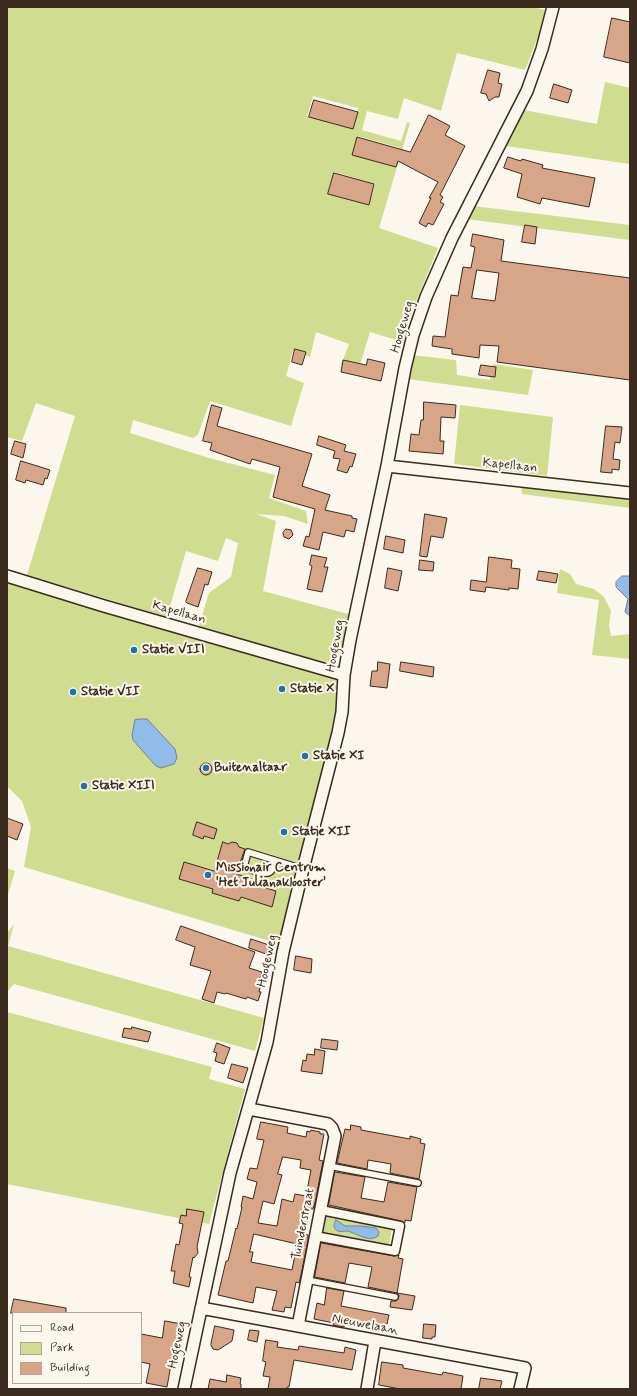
<!DOCTYPE html>
<style>
body{margin:0}
#map{position:relative;width:637px;height:1396px;overflow:hidden;background:#fbf7ec;font-family:Mynerve,sans-serif}
canvas{display:block}
.frame{position:absolute;inset:0;border:8px solid #3b2a1e;pointer-events:none}
.legend{position:absolute;left:12px;top:1312px;width:130px;height:72px;box-sizing:border-box;background:#fbf7ec;border:1px solid #aea59a;margin:0;padding:5px 7px;list-style:none;font-size:12px;color:#3b2a1e}
.legend li{display:flex;align-items:center;gap:8px;height:20px}
.legend b{width:20px;border:1px solid #aea59a}
</style>
<div id="map">
<canvas width="637" height="1396"></canvas>
<div class="frame"></div>
<ul class="legend">
<li><b style="height:5px;background:#fbf7ec"></b>Road</li>
<li><b style="height:11px;background:#d0dc8f"></b>Park</li>
<li><b style="height:11px;background:#d7a689"></b>Building</li>
</ul>
</div>
<script>
const c = document.querySelector('canvas').getContext('2d');
c.lineJoin = 'round';
function fill(path, color) { c.fillStyle = color; c.fill(path, 'evenodd'); }
function stroke(path, color, width, dash) { c.strokeStyle = color; c.lineWidth = width; c.lineCap = dash ? 'butt' : 'round'; c.setLineDash(dash || []); c.stroke(path); }
function write(font, color, halo, rows, align = 'center') {
  c.font = font + ' Mynerve,sans-serif'; c.lineWidth = 4; c.setLineDash([]); c.textBaseline = 'middle'; c.strokeStyle = halo; c.fillStyle = color; for (const [text, x, y, turn = 0] of rows) {
    c.save(); c.translate(x, y); c.rotate((+turn || 0) * Math.PI / 180); c.textAlign = isNaN(turn) ? turn : align; if (halo) c.strokeText(text, 0, 0); c.fillText(text, 0, 0); c.restore();
  }
}
fill(new Path2D(`
 M7,7H532L545,10C541,31 533,50 525,70L457,53L441,111L404,98L398,119L367,111L362,130L401,141L407,122L410,123L379,228L438,248L409,319L403,342L370,332L358,371L341,365L349,344L316,332L310,357L293,351L286,376L304,383L291,426L210,401L198,435L193,438L133,420L130,433L209,458L275,475L269,498L306,511L308,524L284,516L256,514L276,521L263,591L348,614C346,632 346,660 324,662L277,650L199,626L209,593L231,577L238,543L226,538L218,561L186,551L167,617L27,575L75,416L36,403L22,441L7,437ZM313,96L358,108L353,128L307,116ZM358,136L400,148L396,165L353,153ZM335,172L375,184L369,205L329,194Z
 M605,82L630,88V164L506,146L524,110L597,124Z
 M473,206L630,225V240L466,219Z
 M412,355L456,360L457,375L490,380L493,364L533,370L528,395L407,379Z
 M460,405L553,417L547,476L454,464Z
 M521,485L630,497V508L522,494Z
 M560,569L570,574L576,584L594,589L604,597L611,611L609,625L611,636L630,634V659L592,655L599,600L557,593Z
 M7,577L340,680L335,731L283,945L24,867L31,827L22,801L7,786Z
 M7,868L15,871L7,898Z
 M14,924L8,946L264,1018L255,1051L14,984L7,992V933Z
 M7,1012L212,1067L209,1079L245,1089L209,1224L7,1184Z
 M325,1214L392,1228L389,1246L322,1235L321,1232Z`), '#d0dc8f');
const water = new Path2D(`
 M622,576H630V616L625,612L628,599L616,587V582Z
 M141,719H147L175,749L177,758L174,764L161,768L156,766L133,740L132,735L135,720Z
 M336,1220L345,1226H361L376,1228L379,1232L378,1236C368,1243 357,1233 347,1231C344,1231 341,1232 338,1231C335,1230 335,1228 334,1226Z`);
fill(water, '#91bce9');
stroke(water, '#6f8298', 1);
const building = new Path2D(`
 M612,18L630,22V63L604,57Z
 M488,70L500,73L498,83L502,84L499,97H495L489,101L486,94L481,93Z
 M554,84L572,90L568,103L550,98Z
 M314,100L358,112L353,129L309,117Z
 M429,115L450,126L445,135L465,146L440,195L443,197L440,202L444,204L433,225L428,223L426,227L419,223L431,198H429L438,182L398,161L396,167L352,155L357,137L410,152Z
 M508,157L521,161L522,159L543,165L542,168L595,178L589,207L542,198L540,204L517,197L522,174L504,168Z
 M334,173L374,184L369,205L328,194Z
 M525,225L537,227L535,244L522,242Z
 M473,234L504,240L501,261L630,278V380L497,362L499,346L480,345L479,358L452,354V349L432,346L433,336L445,337L451,295L458,296L463,267L471,268L475,247L471,246ZM477,270L499,273L495,301L472,298Z
 M295,349L306,352L302,365L292,362Z
 M368,359L385,363L381,381L341,372L343,360L366,365Z
 M481,365L496,367L495,377L479,375Z
 M424,402L456,405L455,418L441,417L440,441H444L443,454L409,451L411,434L419,435L421,420H423Z
 M212,405L222,408L217,426L312,454L302,486L330,495L325,510L352,516V518L357,519L354,532L346,530L344,537L323,532L319,550L303,546L306,536L309,537L315,509L273,497L280,467L252,459L250,464L210,450L212,443L203,441Z
 M606,426L622,427L620,443L615,442L613,459L620,460L619,470L612,469V473L601,472Z
 M319,436L346,445L344,451L356,454L352,467L350,466L347,473L337,470L340,459L333,458L335,451L317,445Z
 M15,441L26,444L23,458L11,454Z
 M21,461L50,470L47,479L45,478L43,485L26,480L25,483L16,480Z
 M425,514L447,518L443,538L431,536L427,557L420,556Z
 M286,529L291,530L293,535L289,539L284,537L283,533Z
 M386,536L405,540L403,553L384,549Z
 M312,555L327,558L324,567H328L322,592L307,589L312,566L310,565Z
 M489,557L512,560L511,568L520,569L518,589L509,588V590L486,587L485,592L470,590L471,580L486,582Z
 M420,560L434,562L433,571L419,570Z
 M198,568L212,572L208,585L205,584L198,607L187,603L186,602Z
 M388,568L402,571L398,591L385,588Z
 M539,571L558,574L556,583L537,580Z
 M378,662L390,664L387,688L370,686L372,671H377Z
 M401,662L434,667L433,677L400,671Z
 M200 769a6 6 0 1 1 12 0a6 6 0 1 1-12 0Z
 M7,818L23,824L17,840L7,836Z
 M197,822L217,829L214,839L204,836L203,839L193,835Z
 M223,842L228,844L232,842L237,843L239,847L245,849L236,874L251,878L249,883L276,891L272,907L241,897L239,901L212,893L213,889L179,879L184,862L214,871Z
 M181,926L255,952L249,968L262,972L260,978L262,979L259,992H261L258,1001L247,997L246,999L226,993L225,994L217,992L214,1003L202,999L211,971L190,965L195,947L176,940Z
 M251,939L269,945L266,954L249,948Z
 M296,956L312,959L311,973L294,970Z
 M132,1027L151,1032L148,1042L122,1037L124,1028L131,1029Z
 M322,1039L338,1041L337,1050L321,1048Z
 M217,1043L230,1048L224,1064L215,1061L217,1053L214,1052Z
 M315,1049L325,1051L322,1074L301,1071L303,1060L306,1061L307,1054L314,1055Z
 M232,1064L248,1068L243,1083L228,1078Z
 M261,1122L288,1127L287,1133L306,1137L307,1131L310,1132L311,1130L320,1132V1134H324L319,1160L323,1161L315,1203L313,1209H310L305,1234L308,1235V1240L301,1275L299,1283L296,1282L291,1308L285,1307L284,1312L272,1310L277,1291L256,1287L253,1303L218,1295L226,1261H228L236,1228L237,1229L242,1207H241L243,1196L253,1199L257,1182L247,1179L250,1168L257,1169L264,1140L257,1139ZM283,1157L301,1160L300,1168L311,1170L306,1196L295,1194L293,1202L282,1199L277,1226L258,1223L263,1201L274,1204L282,1175L278,1174ZM254,1234L297,1244L292,1270L251,1262L253,1252H250Z
 M351,1125L361,1127V1130L410,1139V1136L421,1139L420,1143L425,1144L419,1179L390,1173L391,1164L368,1160L367,1169L337,1163L345,1129L350,1130Z
 M335,1172L365,1177L361,1198L384,1202L388,1182L417,1187L411,1221L405,1220V1223L401,1221L329,1205Z
 M187,1209L204,1212L197,1247L198,1253L194,1258L193,1257L189,1277H191L189,1287L173,1283L175,1271H171L176,1244L179,1245L183,1224L179,1223L181,1215L186,1216Z
 M321,1243L394,1256L399,1255L398,1258L403,1259L397,1293L368,1287L372,1267L349,1263L345,1283L315,1277Z
 M327,1288L344,1291L341,1306L389,1315L387,1324H385L384,1331L345,1323L344,1327L333,1325L334,1323L314,1319L317,1303L324,1305Z
 M397,1293L415,1296L412,1310L390,1307L391,1301H396L398,1299L399,1296Z
 M14,1299L66,1308V1313H11Z
 M165,1321L182,1324L178,1346L180,1347L177,1360L172,1359L167,1387L146,1383L150,1364L141,1362V1334L162,1338Z
 M424,1324L436,1325L435,1337H432V1339L423,1338Z
 M215,1326L234,1330L232,1341L218,1350L213,1349L211,1345Z
 M250,1330L259,1331L257,1342L248,1340Z
 M266,1340L278,1342L277,1347L298,1350L299,1346L344,1353L345,1347L356,1350L352,1370L294,1360L289,1387H287L286,1389H268L270,1377L263,1376L266,1362L263,1361Z
 M382,1362L403,1365V1368L442,1375L443,1372L463,1376L461,1389H400L379,1385Z
 M227,1375L241,1378L240,1384H241V1389H208L210,1379L226,1382Z
 M481,1378L502,1381L500,1389H479Z`);
fill(building, '#d7a689');
stroke(building, '#3b2a1e', 1);
const service = new Path2D(`
 M275,861C274,863 274,868 272,870C268,878 250,869 244,867L248,852L303,869
 M329,1166L418,1183
 M307,1280L395,1297`);
const pedestrian = new Path2D(`
 M315,1236L395,1251L400,1226L321,1210`);
const minor = new Path2D(`
 M387,466L630,493
 M7,576L104,606L344,675
 M249,1109L328,1124L332,1128L335,1136L298,1326
 M201,1308L525,1368L520,1389
 M184,1389L230,1173L267,1042L283,952L303,869L338,733L342,712L344,675L350,640L387,466L405,368L413,335L426,297L452,238L527,91L542,49L553,7
 M367,1389L375,1341`);
stroke(service, '#3b2a1e', 8);
stroke(pedestrian, '#3b2a1e', 11);
stroke(minor, '#3b2a1e', 14);
stroke(service, '#fbf7ec', 5.5);
stroke(pedestrian, '#fbf7ec', 8);
stroke(minor, '#fbf7ec', 11);
for (const [x, y, r, color] of [
 [134,650,4,"#1f6fb2"],
 [282,689,4,"#1f6fb2"],
 [73,692,4,"#1f6fb2"],
 [305,756,4,"#1f6fb2"],
 [206,768,4,"#1f6fb2"],
 [84,786,4,"#1f6fb2"],
 [284,832,4,"#1f6fb2"],
 [208,875,4,"#1f6fb2"]
]) { const dot = new Path2D(); dot.arc(x, y, r, 0, 2 * Math.PI); c.fillStyle = color; c.fill(dot); stroke(dot, '#fbf7ec', 1.5); }
write('13px', '#3b2a1e', '#fbf7ec', [
 ["Hoogeweg",403,327,-74],
 ["Kapellaan",510,466,6],
 ["Kapellaan",179,613,16],
 ["Hoogeweg",336,646,-80],
 ["Hoogeweg",268,961,-78],
 ["Tuinderstraat",304,1224,-79],
 ["Nieuwelaan",365,1325,11],
 ["Hogeweg",178,1345,-78]
]);
write('bold 13px', '#3b2a1e', '#fbf7ec', [
 ["Statie VIII",142,650],
 ["Statie X",290,689],
 ["Statie VII",81,692],
 ["Statie XI",313,756],
 ["Buitenaltaar",214,768],
 ["Statie XIII",92,786],
 ["Statie XII",292,832],
 ["Missionair Centrum",216,868],
 ["'Het Julianaklooster'",216,883]
], 'left');
</script>
